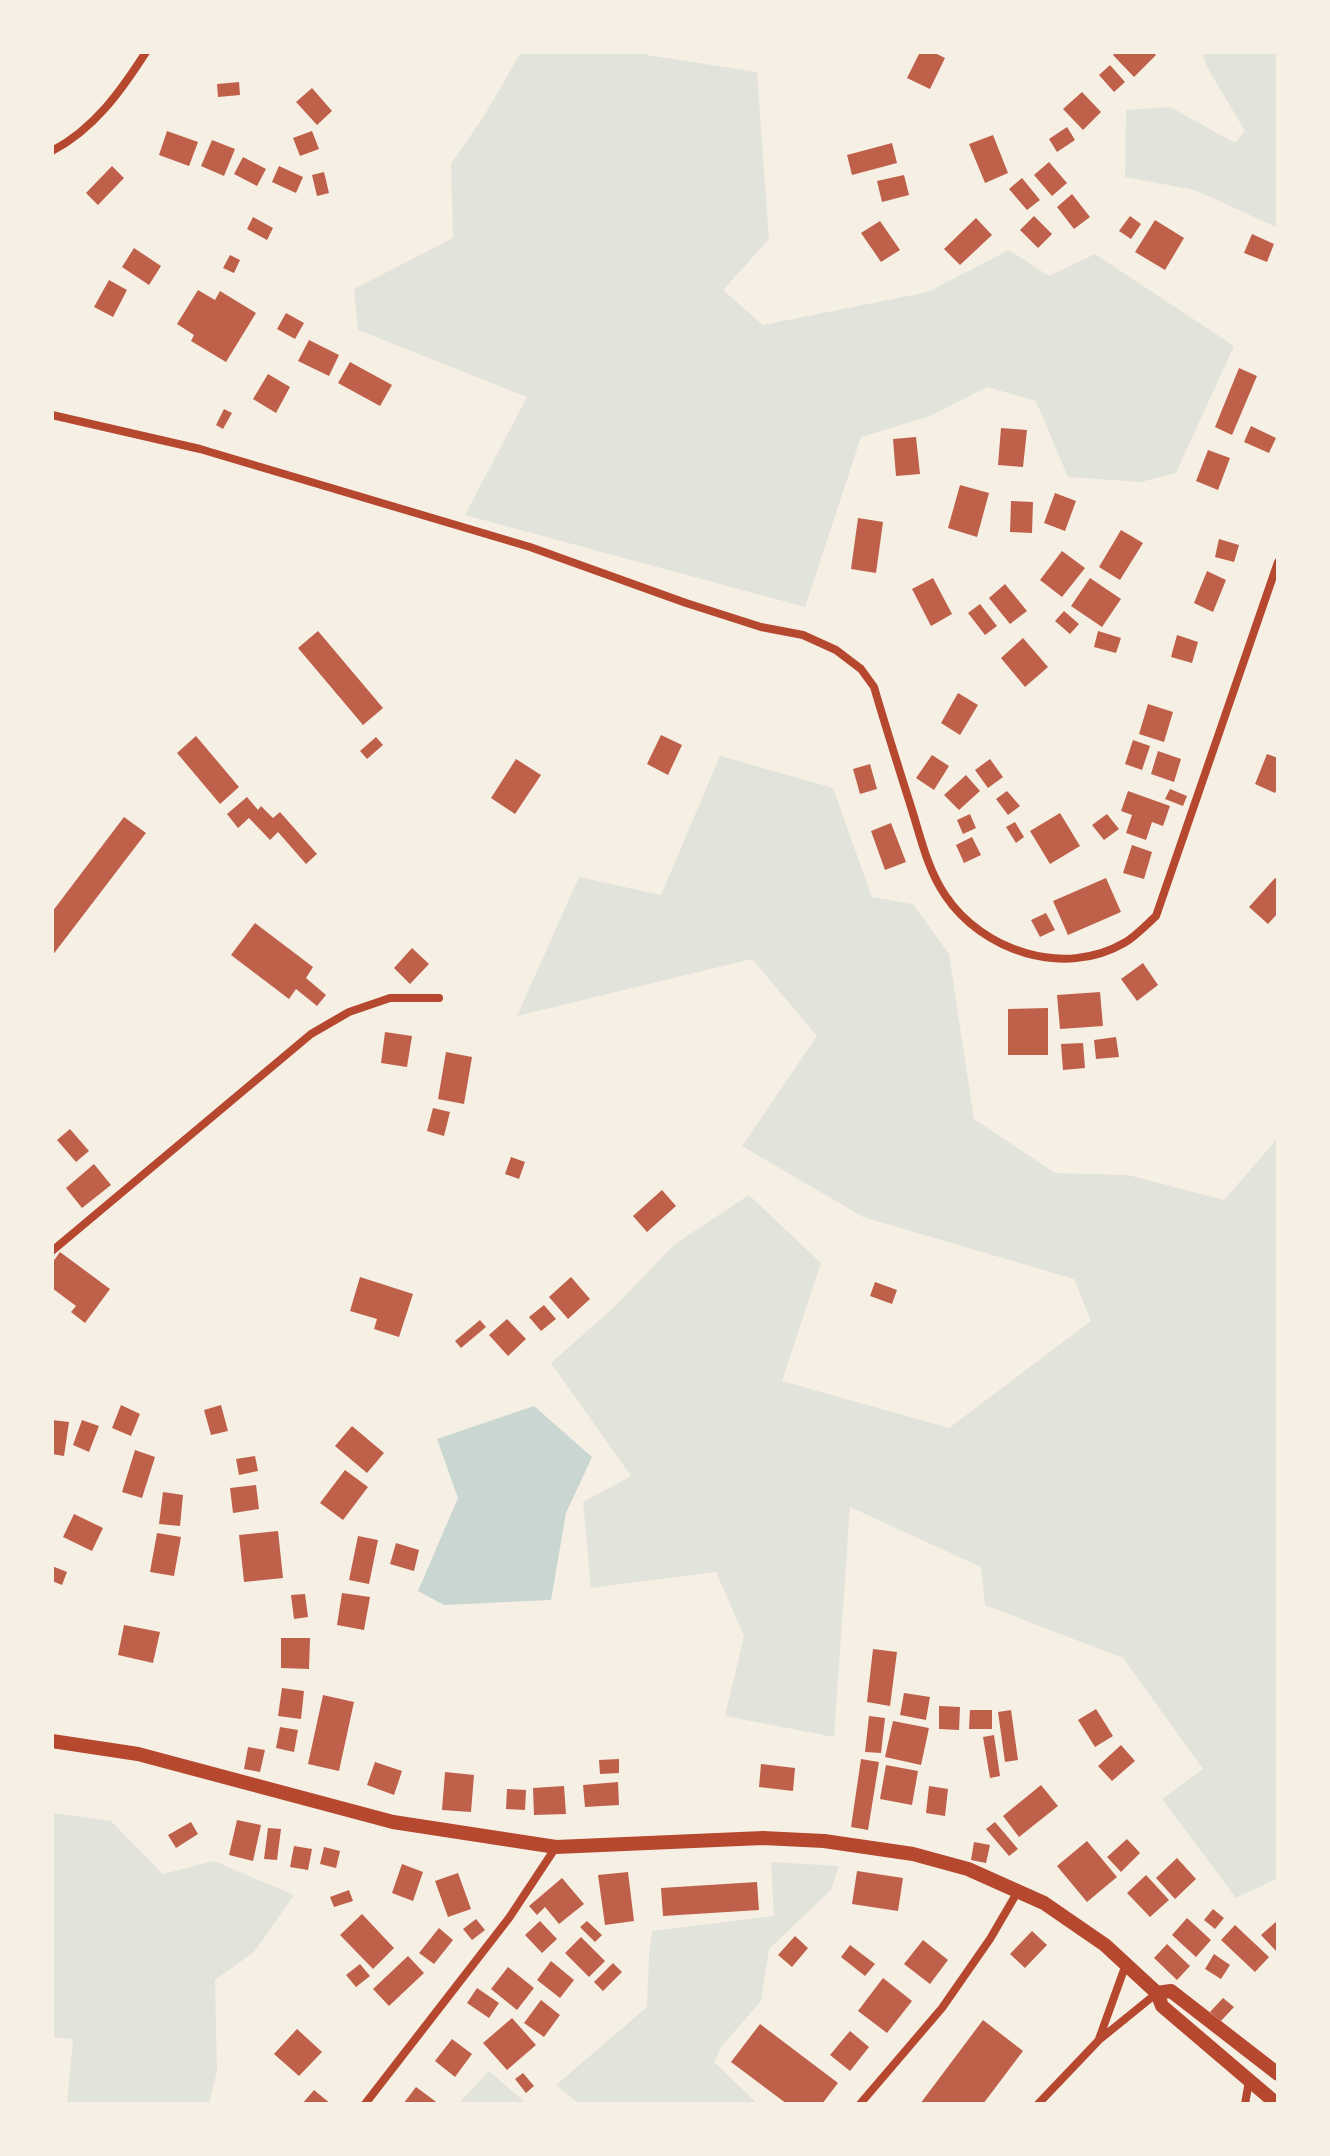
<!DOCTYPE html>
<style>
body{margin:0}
#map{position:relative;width:1330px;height:2156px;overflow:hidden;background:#f6efe4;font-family:"Archivo Narrow",sans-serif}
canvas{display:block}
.frame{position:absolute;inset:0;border:54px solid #f6efe4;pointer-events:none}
</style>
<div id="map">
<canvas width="1330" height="2156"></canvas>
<div class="frame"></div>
</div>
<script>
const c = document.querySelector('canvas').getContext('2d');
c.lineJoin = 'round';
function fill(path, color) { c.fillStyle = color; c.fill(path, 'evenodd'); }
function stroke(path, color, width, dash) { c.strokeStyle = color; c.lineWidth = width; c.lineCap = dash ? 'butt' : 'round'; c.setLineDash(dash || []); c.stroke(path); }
fill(new Path2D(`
 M521,52H645L647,55L757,72L769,239L723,290L763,325L928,292L1009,250L1049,276L1095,254L1234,346L1176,473L1141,482L1068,477L1036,401L987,387L930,416L861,437L805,607L465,515L527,397L358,330L354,289L453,238L451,164L484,116Z
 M1202,52H1278V228L1195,190L1125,177L1126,110L1170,107L1235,143L1245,131L1207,67Z
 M720,756L833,788L872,897L913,904L949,954L974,1119L1055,1173L1128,1175L1224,1200L1278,1138V1878L1236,1898L1162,1799L1203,1769L1123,1658L985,1605L981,1567L850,1507L834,1737L725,1716L744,1636L716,1572L591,1588L583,1502L631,1476L551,1363L612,1309L675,1244L749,1195L821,1263L782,1381L949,1428L1091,1321L1074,1279L863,1217L742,1146L817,1036L752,959L517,1016L579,877L661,895Z
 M52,1813L111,1821L163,1874L214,1861L294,1895L254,1952L215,1980L217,2071L209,2104H67L73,2039L52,2037Z
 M771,1862L839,1866L831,1890L769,1949L761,2001L721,2047L714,2062L758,2104H579L556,2085L647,2007L649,1955L652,1931L774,1916Z
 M489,2071L527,2104H462L460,2102Z`), '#e2e4dc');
fill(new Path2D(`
 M534,1406L592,1457L566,1513L551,1600L444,1605L418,1591L458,1498L437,1439Z`), '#c9d6d2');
fill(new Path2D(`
 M920,52H933L945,58L930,89L907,78Z
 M1116,52H1153L1156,55L1134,77L1113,55Z
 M1110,65L1125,82L1114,92L1099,75Z
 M239,82L240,95L218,97L217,84Z
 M312,88L332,111L317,125L296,102Z
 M1082,92L1101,112L1083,130L1063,109Z
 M1067,127L1075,140L1057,152L1049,139Z
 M167,131L198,142L189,166L159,155Z
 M312,131L319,149L300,156L293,138Z
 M993,135L1008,173L985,183L969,144Z
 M212,140L235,149L224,176L201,166Z
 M892,143L897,163L852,175L847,155Z
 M243,157L266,169L257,186L234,174Z
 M1049,162L1067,183L1052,196L1034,175Z
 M112,166L124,178L98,205L86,193Z
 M279,166L303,177L296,193L272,182Z
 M324,172L329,193L317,196L312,175Z
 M904,175L909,195L882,202L877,181Z
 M1022,178L1040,200L1027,210L1009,189Z
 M1072,194L1090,217L1074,229L1057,207Z
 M1034,216L1052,234L1038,248L1020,230Z
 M1130,216L1141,224L1131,239L1119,231Z
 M253,217L273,228L267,240L247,229Z
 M976,218L992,235L960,265L944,249Z
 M1155,220L1184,238L1165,270L1135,252Z
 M880,221L900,250L881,262L861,233Z
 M1252,234L1274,244L1267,262L1244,253Z
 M134,248L161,266L149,285L122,267Z
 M230,255L240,260L234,273L223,268Z
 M109,280L127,290L113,317L94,307Z
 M198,290L215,300L220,291L256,313L226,362L191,341L194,335L177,324Z
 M286,313L304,323L295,339L277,329Z
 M309,340L339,355L329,376L298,361Z
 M350,362L392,385L380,406L338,383Z
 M1239,368L1257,376L1232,435L1215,427Z
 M268,374L290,387L276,413L253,399Z
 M224,409L232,413L223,429L216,425Z
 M1251,426L1276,438L1269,453L1244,442Z
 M1001,428L1027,430L1023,467L998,465Z
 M916,437L920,474L896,476L893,439Z
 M1208,450L1230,458L1218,490L1196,481Z
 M960,485L989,493L977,537L948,528Z
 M1055,493L1076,501L1065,531L1044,523Z
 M1011,501L1033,502L1032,533L1010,532Z
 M858,518L883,522L876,573L851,569Z
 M1121,530L1143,543L1120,580L1099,567Z
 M1219,539L1239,545L1234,562L1215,557Z
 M1062,551L1085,568L1062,597L1040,580Z
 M1207,571L1226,580L1213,612L1194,603Z
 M933,578L952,614L931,626L912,589Z
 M1090,578L1121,599L1102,627L1071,606Z
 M1005,584L1027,611L1010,624L989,598Z
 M980,604L997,626L985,635L968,613Z
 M1064,611L1079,624L1070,634L1055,621Z
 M318,631L383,708L363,725L298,648Z
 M1098,631L1121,638L1116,653L1094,647Z
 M1177,635L1198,642L1192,663L1171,657Z
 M1023,638L1048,667L1025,687L1001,658Z
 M958,693L978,705L960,735L941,723Z
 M1148,704L1173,712L1164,742L1139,734Z
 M661,735L682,745L668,775L647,764Z
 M196,736L239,787L220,804L177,753Z
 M376,737L383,745L367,759L360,751Z
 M1133,740L1150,746L1142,770L1125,764Z
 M1158,751L1181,759L1174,782L1151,774Z
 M1267,754L1278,758V786L1275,793L1255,784Z
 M932,755L949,766L934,790L916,778Z
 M516,759L541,775L515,814L491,798Z
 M990,759L1003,777L988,788L975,770Z
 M870,764L877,789L860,794L853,769Z
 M966,775L980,791L959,810L944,795Z
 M1170,789L1187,796L1183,806L1165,799Z
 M1007,791L1020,806L1008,815L996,799Z
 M1128,791L1170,806L1163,826L1152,822L1146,840L1126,833L1132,815L1121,811Z
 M247,797L258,810L261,806L273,818L280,812L317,854L306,864L278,832L270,840L249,818L238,828L227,814Z
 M1060,813L1080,846L1050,864L1030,831Z
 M970,814L976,828L963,834L957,820Z
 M1107,814L1119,829L1104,840L1092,825Z
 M124,817L146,833L52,956V912Z
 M1015,822L1024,837L1016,843L1006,827Z
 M891,823L906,862L885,870L871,831Z
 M972,837L981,855L964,863L956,845Z
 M1132,845L1152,852L1144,879L1123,873Z
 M1106,878L1121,912L1068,935L1053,901Z
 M1275,878L1278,880V913L1268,924L1249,907Z
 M1046,913L1055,930L1040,937L1031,920Z
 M255,923L313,967L306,978L326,995L317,1006L296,989L289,999L231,955Z
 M412,948L429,964L410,984L394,968Z
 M1143,963L1158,985L1137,1001L1121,979Z
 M1100,992L1103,1026L1060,1029L1057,995Z
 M1048,1008V1055H1008V1009Z
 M385,1032L412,1036L407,1067L381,1063Z
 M1116,1037L1119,1057L1096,1059L1094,1040Z
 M1083,1043L1085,1068L1063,1070L1061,1044Z
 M446,1052L472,1057L464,1104L438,1099Z
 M433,1108L450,1112L444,1136L427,1131Z
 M70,1129L89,1151L76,1162L57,1140Z
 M511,1157L525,1162L519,1179L505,1174Z
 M94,1164L111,1185L82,1208L66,1188Z
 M662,1190L676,1206L647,1232L633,1216Z
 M60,1252L110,1289L85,1323L71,1312L76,1306L52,1288V1263Z
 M360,1277L413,1294L399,1337L374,1329L377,1319L350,1311Z
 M571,1277L590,1299L568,1319L549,1297Z
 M875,1282L897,1290L892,1304L870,1296Z
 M544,1305L556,1319L541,1331L529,1317Z
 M507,1319L526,1339L508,1356L489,1335Z
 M480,1320L486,1327L461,1348L455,1341Z
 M121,1405L140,1414L131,1436L112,1428Z
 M221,1405L228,1431L211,1435L204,1410Z
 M52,1420L69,1422L64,1456L52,1454Z
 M82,1420L99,1426L89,1452L73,1445Z
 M352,1426L384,1453L367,1473L335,1446Z
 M135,1450L155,1457L142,1498L122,1492Z
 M255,1456L258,1471L239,1475L236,1459Z
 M345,1470L368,1487L343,1520L320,1503Z
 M256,1485L259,1509L233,1513L230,1488Z
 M163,1492L183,1495L180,1526L159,1524Z
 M74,1514L103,1528L92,1551L63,1537Z
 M278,1531L283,1578L244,1582L239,1535Z
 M157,1533L181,1537L174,1576L150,1572Z
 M358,1536L378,1540L369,1584L349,1580Z
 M396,1543L419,1550L414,1571L390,1564Z
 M52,1566L67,1572L62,1585L52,1581Z
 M342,1593L370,1597L364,1630L337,1625Z
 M305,1594L308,1617L294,1619L291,1595Z
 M124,1625L160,1632L153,1663L118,1655Z
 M281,1638H310L309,1669L281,1668Z
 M873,1649L897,1652L890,1706L867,1702Z
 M282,1688L304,1691L301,1719L278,1716Z
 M904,1693L930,1697L926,1720L900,1715Z
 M323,1695L354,1702L339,1771L308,1764Z
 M939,1706L960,1707L959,1730L939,1729Z
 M1096,1709L1113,1736L1095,1747L1078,1720Z
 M970,1710H992V1729H969Z
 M1011,1710L1018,1760L1005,1762L998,1712Z
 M869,1716L885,1718L881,1753L865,1752Z
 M893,1721L929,1728L921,1765L885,1757Z
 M280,1727L298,1730L294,1752L276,1748Z
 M994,1735L1000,1776L990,1778L983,1737Z
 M1121,1745L1135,1761L1112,1781L1098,1766Z
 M248,1747L265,1750L260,1772L244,1769Z
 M619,1759V1773L600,1774L599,1760Z
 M861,1759L879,1762L868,1830L851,1827Z
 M375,1762L402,1771L394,1795L367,1785Z
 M761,1764L795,1768L793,1791L759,1787Z
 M886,1765L918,1771L912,1805L880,1799Z
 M445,1772L474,1775L471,1812L442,1810Z
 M618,1782L619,1805L585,1807L583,1785Z
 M1041,1785L1058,1806L1019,1837L1003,1816Z
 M564,1786L566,1814L534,1815L533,1788Z
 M929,1786L948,1789L945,1816L926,1813Z
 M507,1789L526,1790L525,1810L506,1809Z
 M237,1820L261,1825L253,1861L229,1855Z
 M191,1822L198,1834L176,1848L168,1835Z
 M995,1822L1018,1849L1009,1856L986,1829Z
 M268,1828L281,1829L277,1860L264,1859Z
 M1127,1839L1140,1853L1121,1872L1107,1857Z
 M1087,1841L1117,1877L1087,1902L1057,1866Z
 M974,1842L990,1845L986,1863L971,1860Z
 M294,1846L312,1849L308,1870L290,1867Z
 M324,1847L340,1851L336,1868L320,1864Z
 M1177,1858L1196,1879L1175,1899L1156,1878Z
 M402,1864L423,1872L413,1901L392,1893Z
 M857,1871L903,1878L898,1911L852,1904Z
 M628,1872L634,1921L605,1925L598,1875Z
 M458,1873L471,1909L448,1917L435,1881Z
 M1146,1875L1169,1900L1150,1917L1127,1893Z
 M562,1878L584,1904L559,1924L545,1907L537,1915L529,1906Z
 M757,1882L759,1910L663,1916L661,1888Z
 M349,1890L353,1901L334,1907L330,1897Z
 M1213,1909L1224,1918L1215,1929L1204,1920Z
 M362,1914L394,1948L373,1969L340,1935Z
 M1187,1918L1211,1940L1196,1957L1172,1935Z
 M476,1919L485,1930L472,1940L463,1929Z
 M1278,1920V1953L1261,1935Z
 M540,1921L557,1939L542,1953L525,1935Z
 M587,1921L602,1935L595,1942L580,1927Z
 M1235,1925L1269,1957L1255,1972L1221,1940Z
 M439,1928L453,1940L434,1964L419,1953Z
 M1032,1931L1047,1945L1025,1968L1010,1954Z
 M795,1936L808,1948L792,1967L778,1955Z
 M581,1937L605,1961L589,1977L565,1953Z
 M923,1940L948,1960L930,1984L904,1964Z
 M1167,1944L1190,1966L1177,1980L1154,1958Z
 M850,1945L875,1964L865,1976L841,1957Z
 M1214,1954L1230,1965L1221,1979L1205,1969Z
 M408,1956L424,1973L389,2006L373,1989Z
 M551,1961L574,1980L560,1998L537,1980Z
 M613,1963L622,1972L603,1991L594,1982Z
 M360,1964L370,1976L356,1987L346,1975Z
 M508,1967L534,1988L517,2010L491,1989Z
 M883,1978L912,2001L887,2033L858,2011Z
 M477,1988L499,2003L489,2018L467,2003Z
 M1223,1998L1234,2007L1221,2021L1210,2012Z
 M541,2000L560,2015L544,2037L524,2023Z
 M512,2018L536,2045L507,2070L483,2043Z
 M983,2020L1023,2051L983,2104H920Z
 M760,2024L838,2083L822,2104H787L731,2062Z
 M297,2029L322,2052L299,2076L274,2054Z
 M850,2031L869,2047L850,2071L830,2055Z
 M452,2039L472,2054L455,2077L435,2061Z
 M523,2073L534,2086L526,2093L515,2079Z
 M416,2087L439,2104H403Z
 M314,2090L331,2104H302Z`), '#bf614a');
stroke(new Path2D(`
 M52,151C94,129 121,91 146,52
 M52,415L200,449L530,547L686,603L761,627L803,635L836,650L861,669L874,687C886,728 899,769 912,810C921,839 928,870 945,895C982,951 1064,978 1124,943C1135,937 1146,925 1156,916L1278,562
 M52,1251L311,1034L349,1012L390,998H439
 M1099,2039L1126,1964
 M365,2104L509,1918L556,1847
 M860,2104L942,2008L990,1939L1018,1891
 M1038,2104L1099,2040L1157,1993
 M1245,2104L1249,2081`), '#b5482f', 8);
stroke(new Path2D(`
 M52,1741L138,1754L393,1822L556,1847L763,1838L824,1841L913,1854L968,1869L1044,1903L1105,1945L1157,1993L1162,2006L1277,2104
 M1157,1993L1171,1991L1278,2074`), '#b5482f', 14);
</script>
